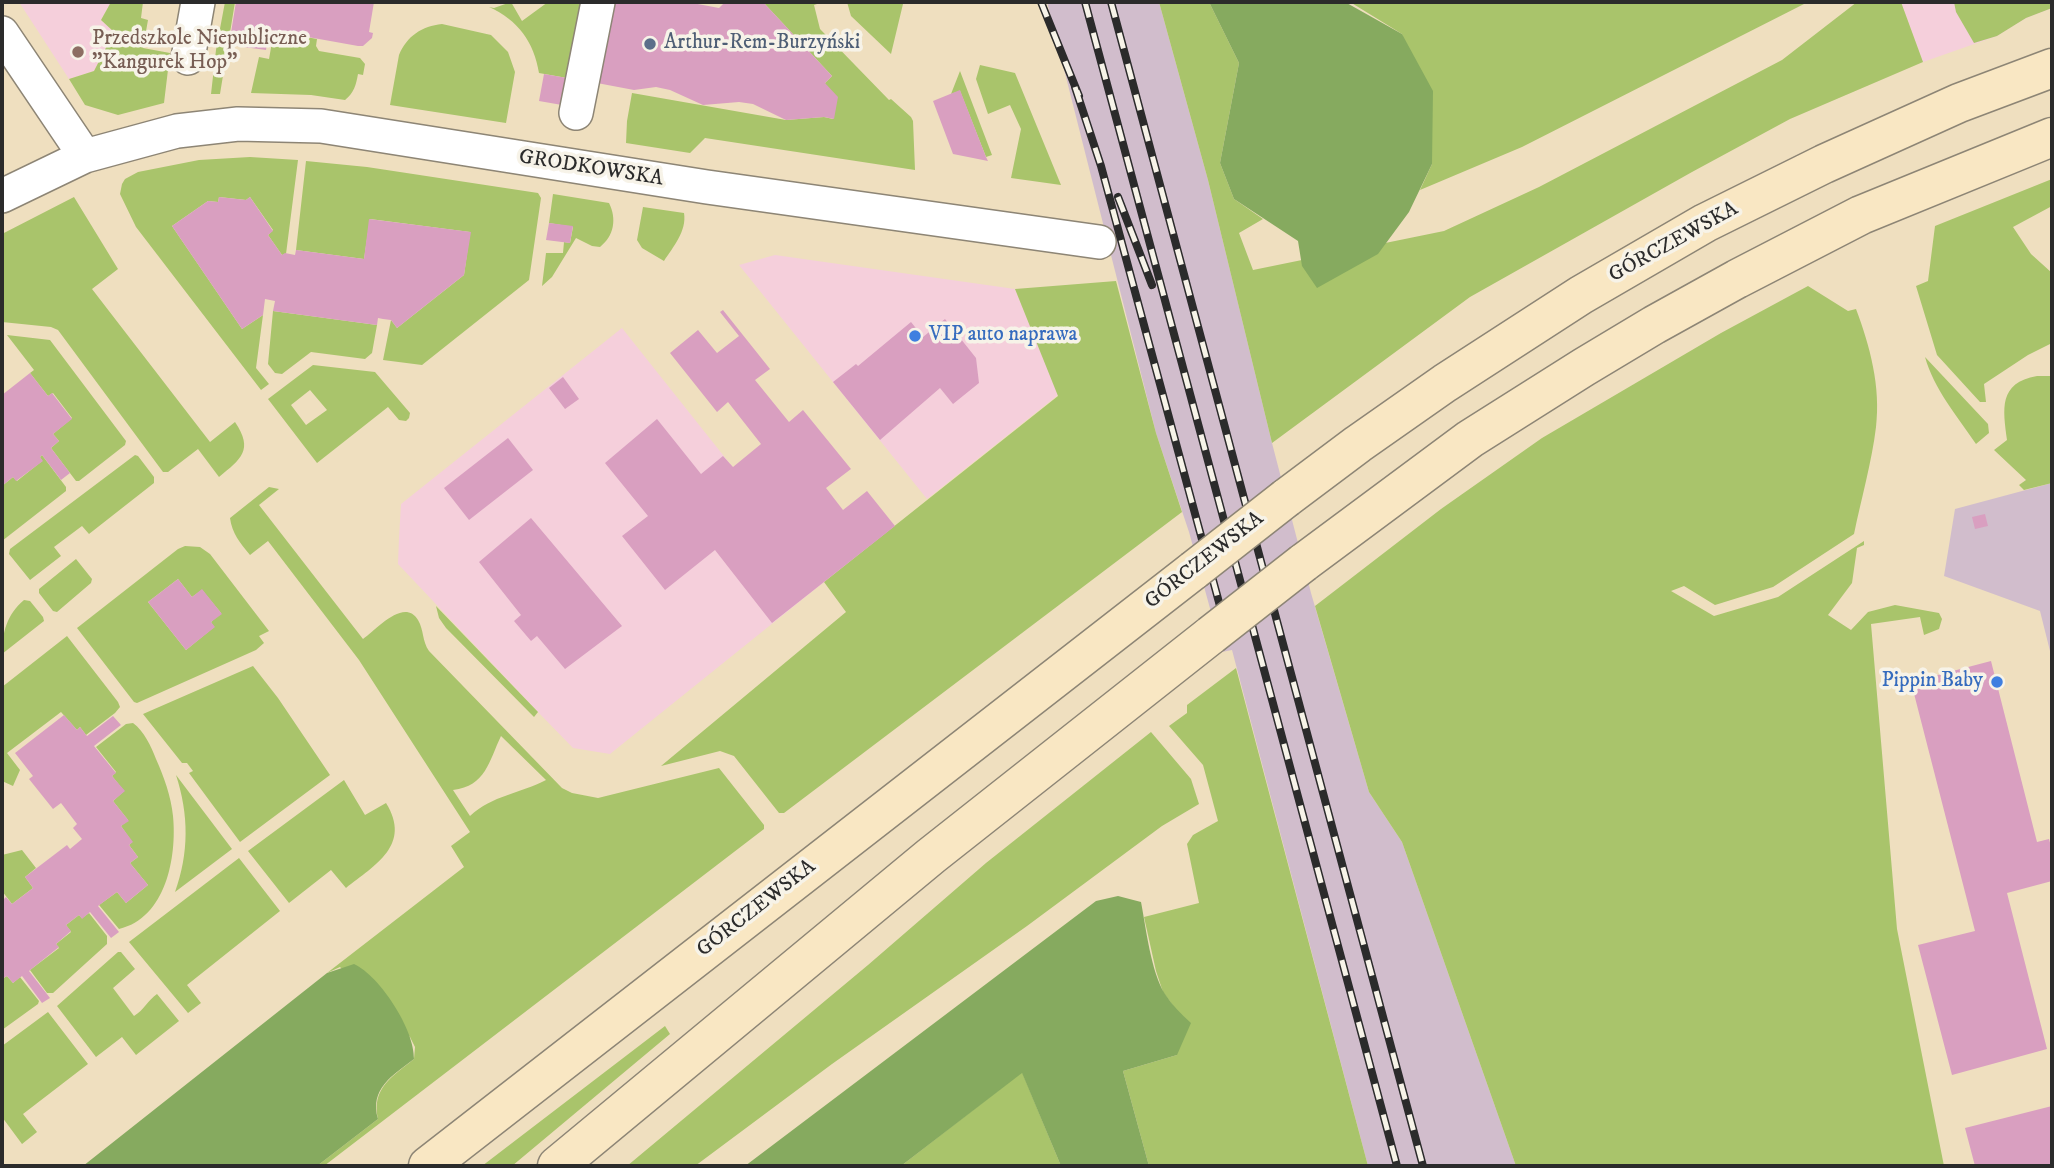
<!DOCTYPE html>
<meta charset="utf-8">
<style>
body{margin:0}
#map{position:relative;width:2054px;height:1168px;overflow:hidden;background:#efdfbf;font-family:"IM FELL DW Pica",serif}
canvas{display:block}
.frame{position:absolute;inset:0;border:4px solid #2b2b2b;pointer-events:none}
</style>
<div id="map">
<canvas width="2054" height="1168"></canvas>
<div class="frame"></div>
</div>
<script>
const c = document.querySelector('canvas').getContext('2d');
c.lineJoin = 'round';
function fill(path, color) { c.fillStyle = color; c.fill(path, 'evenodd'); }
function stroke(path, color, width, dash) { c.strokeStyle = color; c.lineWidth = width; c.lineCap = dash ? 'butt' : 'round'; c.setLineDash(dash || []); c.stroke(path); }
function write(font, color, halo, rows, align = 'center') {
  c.font = font + ' "IM FELL DW Pica",serif'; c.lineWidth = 7; c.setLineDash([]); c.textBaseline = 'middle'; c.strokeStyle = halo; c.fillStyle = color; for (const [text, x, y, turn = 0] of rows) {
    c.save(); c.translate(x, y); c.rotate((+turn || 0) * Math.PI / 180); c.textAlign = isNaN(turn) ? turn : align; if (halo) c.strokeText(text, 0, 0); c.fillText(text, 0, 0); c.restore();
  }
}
fill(new Path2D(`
 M19,2H111L101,20L114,32L94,71L69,79Z
 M1901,2H2052V8L2026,18L1997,36L1923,62Z
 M775,255L1015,289L1058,395L927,499L739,265Z
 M622,328L824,582L610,754L573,748L538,712L398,564L399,538L401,504Z`), '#f5cfdb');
fill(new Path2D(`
 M1047,2H1159L1208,180L1272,443L1311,593L1369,792L1402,842L1516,1166H1368L1232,650L1222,652L1189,532L1156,433Z
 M2052,483V659L2040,611L1944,576L1955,509Z`), '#d1bdcc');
fill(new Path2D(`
 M111,2H143L141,18L148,20L143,48L170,53L164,103L118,115L85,105L69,79L94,71L114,32L101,20Z
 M225,2H235L220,94H211L216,50Z
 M511,2L522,21L548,2H588V7L578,17L567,78L539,73C534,42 518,20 489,7L494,8Z
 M763,2H823L814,5L820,29L889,100L891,99L911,117L913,121L915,170L705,138L690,153L626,143L627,121L632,93L786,120L824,117L833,119L825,83L832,76Z
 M847,2H898L903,4L891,54L851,16Z
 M1159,2H1209L1239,63L1220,163L1234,199L1263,219L1239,233L1253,270L1444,231L1539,187L1782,60L1857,2H1901L1923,62L1790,119L1692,172L1470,297L1272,443L1208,180Z
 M1350,2H1803L1804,4L1522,147L1420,190L1432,164L1402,34Z
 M1954,2H2052V8L2026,18L1997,36L1974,43L1956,12Z
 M442,24L491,35L508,52L515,72L506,123L390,105L399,55C407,36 422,26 442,24Z
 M274,31L317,39L316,46L319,51L360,58L365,64L363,75L358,74C356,85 354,93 345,100L311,95L251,93L259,57L269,59Z
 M980,65L1015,73L1061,185L1011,178L1021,129L1010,105L988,114L976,79Z
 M960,71L992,155L986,157L960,91L951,94Z
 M250,157L298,160L286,254L282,255L268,235L273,230L250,197L246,200L219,197L218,202L208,201L172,226L242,329L263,315L256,368L269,384L261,390L136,227L120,194L122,184L125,179L138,172L199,160Z
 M306,161L367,167L538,193L541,198L529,280L422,365L383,360L391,320L397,328L464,275L470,232L370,219L364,259L296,250Z
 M2052,179V206L2013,227L2031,254L2052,273V343L2028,355L1984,384L1986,402H1980L1937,355L1916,286L1928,281L1935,226Z
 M553,194L609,203C617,219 614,236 600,247L592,246L576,238L552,277L542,286L546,253H563L564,242L570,243L573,227L549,223Z
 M74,197L118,269L92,289L210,442L235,422C254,450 241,459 219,477L198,449L168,472H163L58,330L51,327L2,322V234Z
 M643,207L684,213C687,231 673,247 664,261L642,248L637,240Z
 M1116,281L1156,433L1182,512L784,813H779L734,756L720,751L661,766L846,612L824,582L1058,396L1015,289Z
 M1808,286L1848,311L1856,309C1870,346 1881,387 1876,427C1872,461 1861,500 1854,534L1773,587L1715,605L1684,586L1671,591L1714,616L1778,597L1864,541V545L1857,548L1852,583L1828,615L1851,630L1868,612L1895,605L1939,613L1942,619L1939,629L1924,635L1920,617L1871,624L1897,929L1944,1166H1516L1402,842L1369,792L1315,606L1441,509L1542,438L1721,333Z
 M273,311L377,325L372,353L365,359L311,352L282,374L275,373L268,364Z
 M7,335L50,340L126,441L125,445L79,481H76L51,448L59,441L53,434L72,418L53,393L48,396L30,373L34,370Z
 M1925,357L1988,424L1989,433L1976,444C1957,416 1934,389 1925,357Z
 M313,365L375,372L410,413L409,418L406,421L399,420L388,407L317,463L268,399ZM310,390L327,410L306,425L291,405Z
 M2037,376H2052V483L2024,490L2019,485L2026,480L1994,450L2007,440C2003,409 1998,383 2037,376Z
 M42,455L66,487V491L2,541V486L13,477L17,481L42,461L40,457Z
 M135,455L138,456L154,477V483L89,534L82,526L54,547L61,556L30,580L9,554L10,549Z
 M269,487L279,489L259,505L363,639C376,630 404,597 418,620C424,630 422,641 429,651L562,788L572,793L598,798L719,768L764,825V829L324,1166H317L378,1119C371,1088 393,1076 414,1059L415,1047L410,1037L340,967L327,973L464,867L451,846L470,832L359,660L268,541L250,555C240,543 232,533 230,518ZM501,736L546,780C519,794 493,795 470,816L453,790C486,786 489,761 501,736Z
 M185,546L200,547L210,554L269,631L259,636L264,643L256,650L137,703L134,702L77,628L178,549ZM178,579L192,597L202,590L221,613L211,622L214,627L186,650L148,602Z
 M76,559L92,579L91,583L57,612L53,611L39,593V589Z
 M24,600L30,601L43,617L44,621L2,654C2,633 7,614 24,600Z
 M436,606L538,712L534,717L446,628L439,618Z
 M67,636L118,702L120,707L115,713L86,735L80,727L77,730L61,712L7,753L20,770L13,786L2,781V687Z
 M253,666L278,698L330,775L240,842L189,773L193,771L187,763H182L143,714Z
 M1236,668L1368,1166H1149L1123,1071L1177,1055V1011L1163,992L1156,971L1144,917L1199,903L1187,844L1193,835L1218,821L1203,765L1169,726L1187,713V705Z
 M133,723C144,731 151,746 156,759C164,777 171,796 173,816C177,857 166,918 119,929L99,905L117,892L126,903L148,885L130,863L138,857L129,845L132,842L121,826L128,820L113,801L124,791L112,776L116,772L96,747L126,724Z
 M1151,732L1191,779L1199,804L1162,826L1027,926L832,1064L695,1166H627L868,965L986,863Z
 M176,775L232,849L175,892C189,853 189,815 176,775Z
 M344,780L365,815L386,803C412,845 375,865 346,888L331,870L289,903L248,851Z
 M22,850L36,868L25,877L33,888L12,904L2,891V855Z
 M239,858L280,911L187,985L201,1003L188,1013L129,942Z
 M89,913L107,936V944L53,993H47L30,970L59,948L56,944L71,932L66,925L79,915L82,918Z
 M118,952H121L135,969L113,988L134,1016C144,1010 148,1000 157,994L179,1021L136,1055L122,1037L96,1057L57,1006Z
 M7,976L13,983L20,977L39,1001L38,1004L2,1030V979Z
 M48,1012L88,1064L23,1114L37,1132L22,1144L2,1117V1046Z
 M665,1026L670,1034L512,1166H482Z
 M1022,1072L1061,1166H901Z`), '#a9c46b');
fill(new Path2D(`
 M1209,2H1345L1402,34L1433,91L1432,164L1409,212L1378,254L1317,288L1302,266L1298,241L1234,199L1220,163L1239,63Z
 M1118,896L1141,902C1146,928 1151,972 1165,994C1172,1005 1181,1014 1191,1023L1177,1055L1123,1071L1149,1166H1061L1022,1073L901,1166H745L1096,901Z
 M354,964C380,976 415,1030 414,1059C393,1075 369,1089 378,1119L317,1166H83L327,973Z`), '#86aa5f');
fill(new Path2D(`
 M236,2H374L369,32L373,33L372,38L363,46H358L269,30L266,50L229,45Z
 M612,2H687L719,8L725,2H763L832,76L825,83L838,97L834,119L824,117L786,120L753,104L739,102L703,105L670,90L656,87L634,90L597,83Z
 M544,74L567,78L562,105L539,101Z
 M960,90L986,157L988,161L953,154L933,101Z
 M219,197L246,200L250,197L273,231L268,235L282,255L285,253L295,255L296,250L364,259L369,219L471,232L464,275L397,328L391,320L383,319L378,318L377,325L273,311L275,301L265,299L263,315L242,329L172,226L208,201L218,202Z
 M549,223L573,226L570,243L546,240Z
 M723,310L770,369L755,380L789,422L803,410L851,469L826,488L843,510L867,491L895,526L772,623L715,550L665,590L622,536L648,516L605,463L657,419L701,474L723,456L733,467L761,444L728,402L717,412L670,353L698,330L717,353L739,336L720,312Z
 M945,319L976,358L979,383L953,404L940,388L880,440L833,382L856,364L858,366L911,322L923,337Z
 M30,373L48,396L52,393L72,419L53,434L59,441L51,448L70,473L61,480L42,455L40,457L43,461L16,481L13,477L2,486V395Z
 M563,377L579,399L565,409L549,388Z
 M508,438L533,470L469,520L444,488Z
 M1985,514L1988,526L1975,529L1972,517Z
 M531,518L622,626L565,669L537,636L531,641L514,621L521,615L479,562Z
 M178,579L192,597L202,589L222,614L211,622L215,627L186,650L148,602Z
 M1991,661L2037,842L2049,839L2052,850V881L2007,893L2047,1049L1952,1075L1918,945L1975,931L1911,682Z
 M64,715L77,730L80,727L87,736L113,716L121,725L94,746L116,773L112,776L125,791L113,801L129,821L121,826L133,842L129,845L138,857L130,863L148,885L126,903L117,892L98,906L119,932L111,938L90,912L82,919L79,915L66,925L71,931L56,944L59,947L29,971L50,998L42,1003L22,976L13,983L7,976L2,979V901L6,897L12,904L33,888L25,877L67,845L70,849L82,839L73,828L77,824L61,803L53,809L29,779L33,776L15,753Z
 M2052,1106V1166H1975L1965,1128Z`), '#d99fc0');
const minor = new Path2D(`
 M2,33L85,156
 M188,58L198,2
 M576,113L598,2
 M2,196L85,156L177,131L238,124L321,126L707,187L1099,242`);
const secondary = new Path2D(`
 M1286,498L1358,444L1445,383L1581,295L1705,223L1824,164L1959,103L2052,68
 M1303,563L1470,439L1584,367L1654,325L1737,279L1861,215L2052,137
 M428,1166L1194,570
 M557,1166L931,856L1211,635`);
stroke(minor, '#8d8575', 36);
stroke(secondary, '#8d8575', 41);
stroke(minor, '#fff', 33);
stroke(secondary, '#f9e7c3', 38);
const rail = new Path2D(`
 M1041,2L1079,96
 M1085,2L1397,1166
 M1111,2L1423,1166
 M1075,87L1101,166L1227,632
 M1118,197L1152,285`);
stroke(rail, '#2b2b2b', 8);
stroke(rail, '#f7f3e8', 5, [16]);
const secondaryBridge = new Path2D(`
 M1194,570L1286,498
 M1211,635L1303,563`);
stroke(secondaryBridge, '#8d8575', 41, []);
stroke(secondaryBridge, '#f9e7c3', 38);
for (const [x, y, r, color] of [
 [650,44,7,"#5c6f8a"],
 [78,52,7,"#8d6e63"],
 [915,336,7,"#3f7fe0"],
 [1997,682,7,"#3f7fe0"]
]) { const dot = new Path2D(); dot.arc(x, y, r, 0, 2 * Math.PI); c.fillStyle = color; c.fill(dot); stroke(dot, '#f7f3e8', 2.5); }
write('21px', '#785e54', '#f7f3e8', [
 ["Przedszkole Niepubliczne",92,40],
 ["\"Kangurek Hop\"",92,64]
], 'left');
write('21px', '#4e5e75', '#f7f3e8', [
 ["Arthur-Rem-Burzyński",664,44]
], 'left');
write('21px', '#2b2b2b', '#f7f3e8', [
 ["GRODKOWSKA",591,169,9],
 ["GÓRCZEWSKA",1674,243,-29],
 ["GÓRCZEWSKA",1205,561,-38],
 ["GÓRCZEWSKA",757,909,-38]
]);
write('21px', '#366cbe', '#f7f3e8', [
 ["VIP auto naprawa",929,336],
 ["Pippin Baby",1983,682,"right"]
], 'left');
</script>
